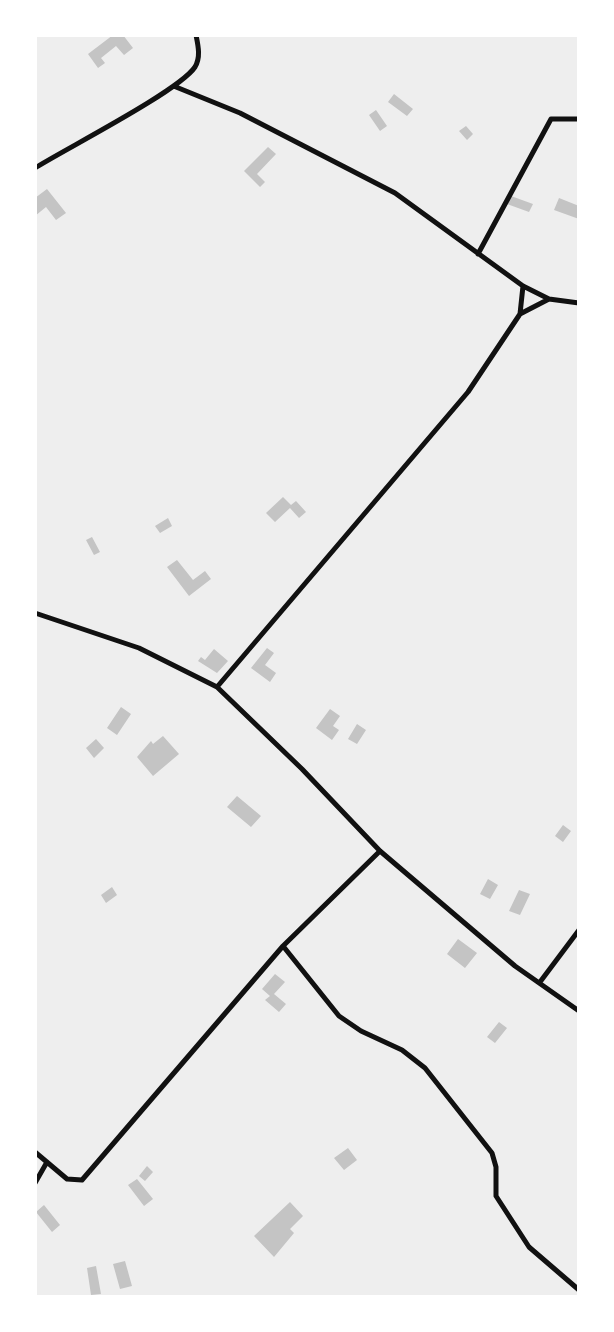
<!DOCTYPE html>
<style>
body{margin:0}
#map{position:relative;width:614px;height:1332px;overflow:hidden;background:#fff;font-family:Overpass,sans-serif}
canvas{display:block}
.frame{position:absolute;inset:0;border:37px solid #fff;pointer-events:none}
</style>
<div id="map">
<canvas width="614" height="1332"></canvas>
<div class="frame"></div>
</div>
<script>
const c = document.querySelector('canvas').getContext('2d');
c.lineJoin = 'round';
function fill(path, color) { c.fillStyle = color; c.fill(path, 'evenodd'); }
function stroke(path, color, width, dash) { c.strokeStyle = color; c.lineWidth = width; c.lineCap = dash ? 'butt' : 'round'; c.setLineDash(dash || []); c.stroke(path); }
fill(new Path2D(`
 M35,35H579V1297H35Z`), '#eee');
fill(new Path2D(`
 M113,35H123L133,48L124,55L116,46L101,58L105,63L98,68L88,54Z
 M394,94L413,109L407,116L388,102Z
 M376,110L387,126L380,131L369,115Z
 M466,126L473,134L467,140L459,131Z
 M268,147L276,154L257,174L265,182L260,187L244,171Z
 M47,189L66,213L56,220L46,207L35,216V198Z
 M511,196L533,204L529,212L507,204Z
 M559,198L579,206V219L554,210Z
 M283,497L291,505L296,501L306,512L299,518L290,508L275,522L266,513Z
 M168,518L172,526L160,533L155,526Z
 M92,537L100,552L94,555L86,540Z
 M177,560L193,580L205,571L211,579L189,596L167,567Z
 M267,648L274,653L265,665L276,673L270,682L251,668Z
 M214,649L228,661L217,673L198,661L201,657L205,660Z
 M121,707L131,714L117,735L107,728Z
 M330,709L340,716L333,726L339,730L332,740L316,728Z
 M357,724L366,730L357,744L348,739Z
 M163,736L179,754L153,776L137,757L151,741L153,744Z
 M96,739L104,748L94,758L86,748Z
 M237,796L261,816L251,827L227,807Z
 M563,825L571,831L563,842L555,836Z
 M488,879L498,885L490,899L480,894Z
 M112,887L117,895L106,903L101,895Z
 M519,890L530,894L520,915L509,911Z
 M458,939L477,953L465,968L447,954Z
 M275,974L285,982L274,994L286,1004L279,1012L265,1000L270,996L262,989Z
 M499,1022L507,1028L495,1043L487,1037Z
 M348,1148L357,1160L344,1170L334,1158Z
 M147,1166L153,1172L145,1181L139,1176Z
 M137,1179L153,1199L144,1206L128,1185Z
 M290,1202L303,1216L290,1229L294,1233L274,1257L254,1236Z
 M44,1205L60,1225L52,1232L36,1212Z
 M125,1261L132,1286L120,1289L113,1264Z
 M96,1266L101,1294L91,1295L87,1268Z`), '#c4c4c4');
stroke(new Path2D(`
 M176,87L240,113L395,193L523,286L549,299L579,303
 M35,168C67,148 179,91 195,67C201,57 198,45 196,35
 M478,254L551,119H579
 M520,314L523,286
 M35,613L139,648L217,687L302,769L380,851L515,966L579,1011
 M217,687L468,392L520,314L549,299
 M283,946L339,1016L361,1031L402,1050L425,1068L492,1153L496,1167V1196L529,1247L579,1290
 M540,982L579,930
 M35,1152L67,1179L82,1180L283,946L380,851
 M35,1183L47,1162`), '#111', 5);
</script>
